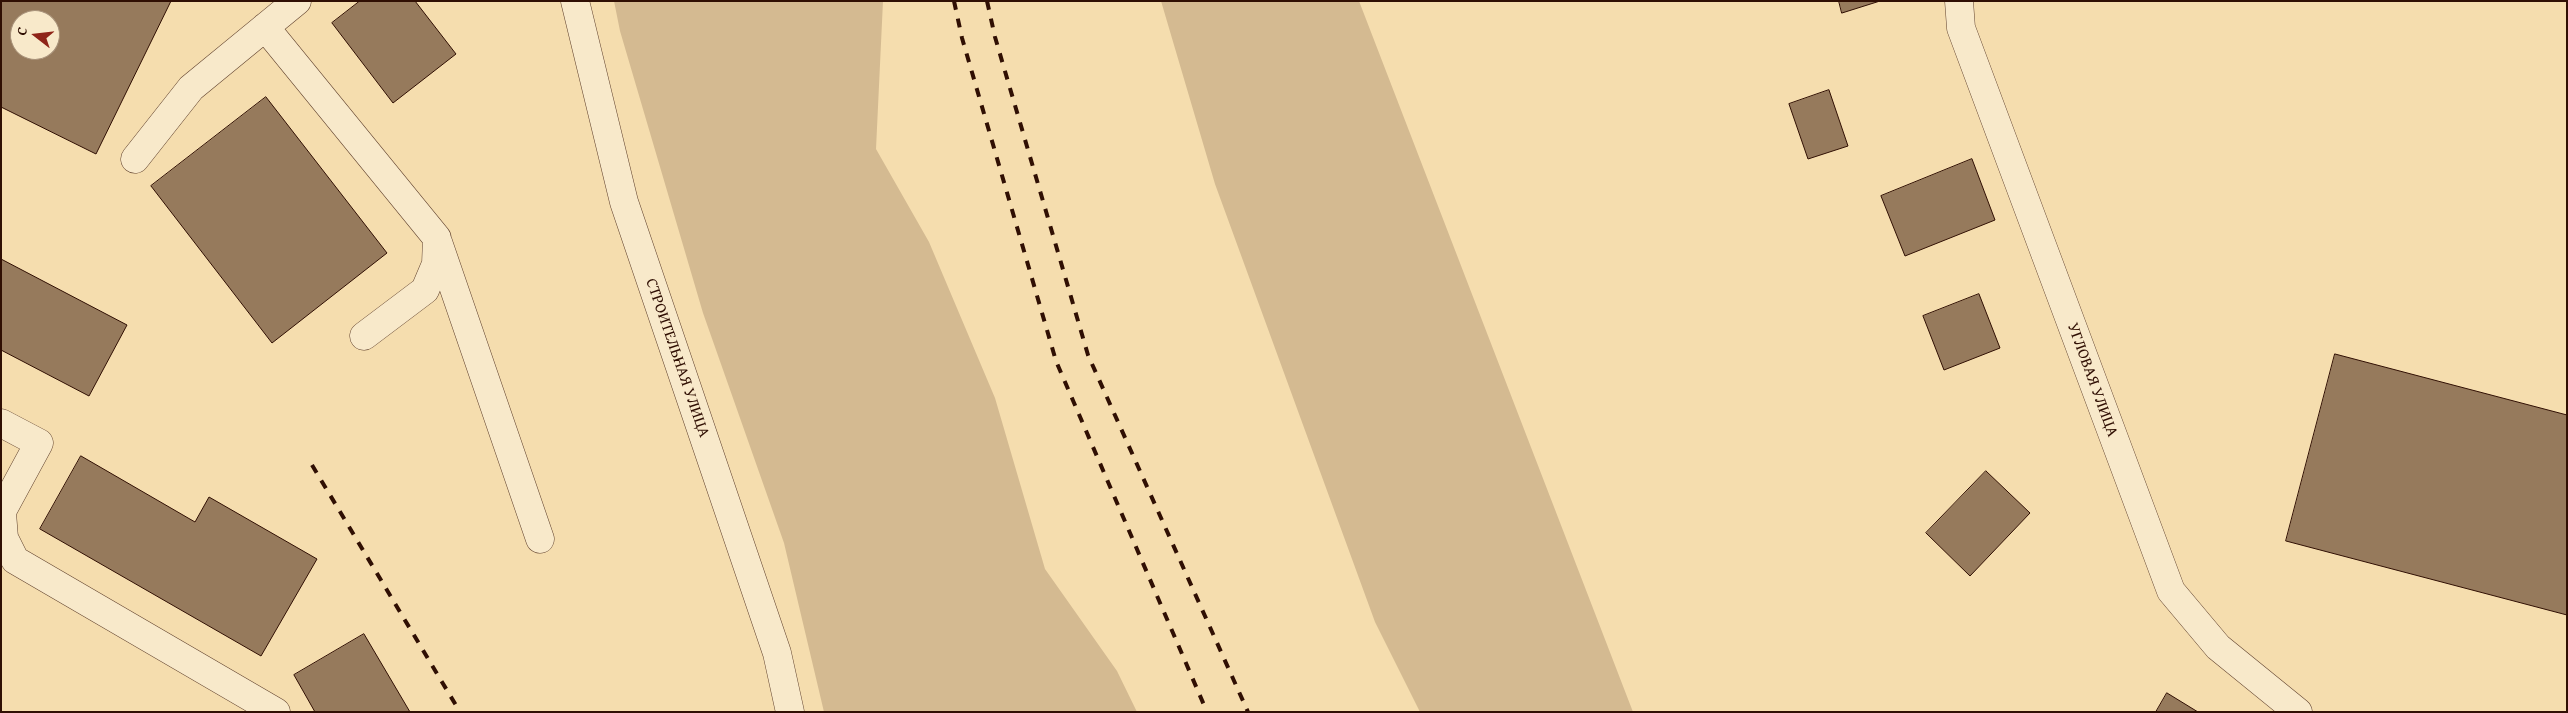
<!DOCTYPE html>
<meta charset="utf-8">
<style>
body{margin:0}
#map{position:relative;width:2568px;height:713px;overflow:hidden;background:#f5ddae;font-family:"Gentium Book Plus",serif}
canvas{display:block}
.frame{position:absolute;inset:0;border:2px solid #300f03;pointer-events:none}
.north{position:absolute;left:10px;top:10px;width:50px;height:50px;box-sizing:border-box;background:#f8e9ca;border:1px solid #a8927a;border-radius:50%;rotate:286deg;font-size:14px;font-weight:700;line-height:20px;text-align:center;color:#300f03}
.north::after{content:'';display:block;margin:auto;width:18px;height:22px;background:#8f2418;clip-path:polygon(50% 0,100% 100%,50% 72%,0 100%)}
</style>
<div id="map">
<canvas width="2568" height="713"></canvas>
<div class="frame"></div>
<div class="north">С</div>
</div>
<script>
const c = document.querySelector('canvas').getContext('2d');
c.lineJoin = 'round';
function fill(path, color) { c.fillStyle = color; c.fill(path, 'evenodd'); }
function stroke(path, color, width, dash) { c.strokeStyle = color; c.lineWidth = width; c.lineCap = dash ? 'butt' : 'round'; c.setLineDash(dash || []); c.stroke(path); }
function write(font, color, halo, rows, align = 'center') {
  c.font = font + ' "Gentium Book Plus",serif'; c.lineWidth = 5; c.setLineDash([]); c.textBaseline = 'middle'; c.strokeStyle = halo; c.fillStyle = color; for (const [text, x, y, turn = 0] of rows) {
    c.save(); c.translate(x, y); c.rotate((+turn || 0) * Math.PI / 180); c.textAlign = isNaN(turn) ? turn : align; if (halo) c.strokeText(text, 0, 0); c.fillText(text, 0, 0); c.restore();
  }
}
fill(new Path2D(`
 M614,1H883L876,149L929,242L995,398L1045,569L1117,671L1137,712H824L784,543L703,313L620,31Z
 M1161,1H1359L1633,712H1420L1375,622L1215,184Z`), '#d4ba91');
const building = new Path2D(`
 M1,1H171L96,154L1,107ZM20,20H50V50H20Z
 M360,1H415L456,54L393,103L332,23Z
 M1839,1H1880L1842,13Z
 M1829,90L1848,146L1808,159L1789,104Z
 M266,97L387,253L272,343L151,186Z
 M1972,159L1995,220L1905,256L1881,196Z
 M1,259L127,325L89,396L1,350Z
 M1979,294L2000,348L1944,370L1923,316Z
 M2335,354L2567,415V615L2286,541Z
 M81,456L195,522L209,497L317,559L261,656L40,529Z
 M1986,471L2030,513L1970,576L1926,533Z
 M364,634L410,712H315L294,675Z
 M2167,693L2198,712H2156Z`);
fill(building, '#967a5c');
stroke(building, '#300f03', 1);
const minor = new Path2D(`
 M575,1L624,202L777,653L790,712
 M1959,1L1961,28L2171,591L2218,647L2298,712
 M265,27L437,238L436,264L425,290L364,336
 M135,159L191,88L297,1
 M438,242L540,539
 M1,423L39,443L1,513
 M2,513L4,538L15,560L276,712`);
stroke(minor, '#61422e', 29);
stroke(minor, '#f8e9ca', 28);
stroke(new Path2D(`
 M954,1L962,38L1056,361L1207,712
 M987,1L995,37L1088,355L1248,712
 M312,465L460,712`), '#300f03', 4, [9, 9]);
write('16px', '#300f03', '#f8e9ca', [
 ["СТРОИТЕЛЬНАЯ УЛИЦА",677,358,71],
 ["УГЛОВАЯ УЛИЦА",2092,380,70]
]);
</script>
